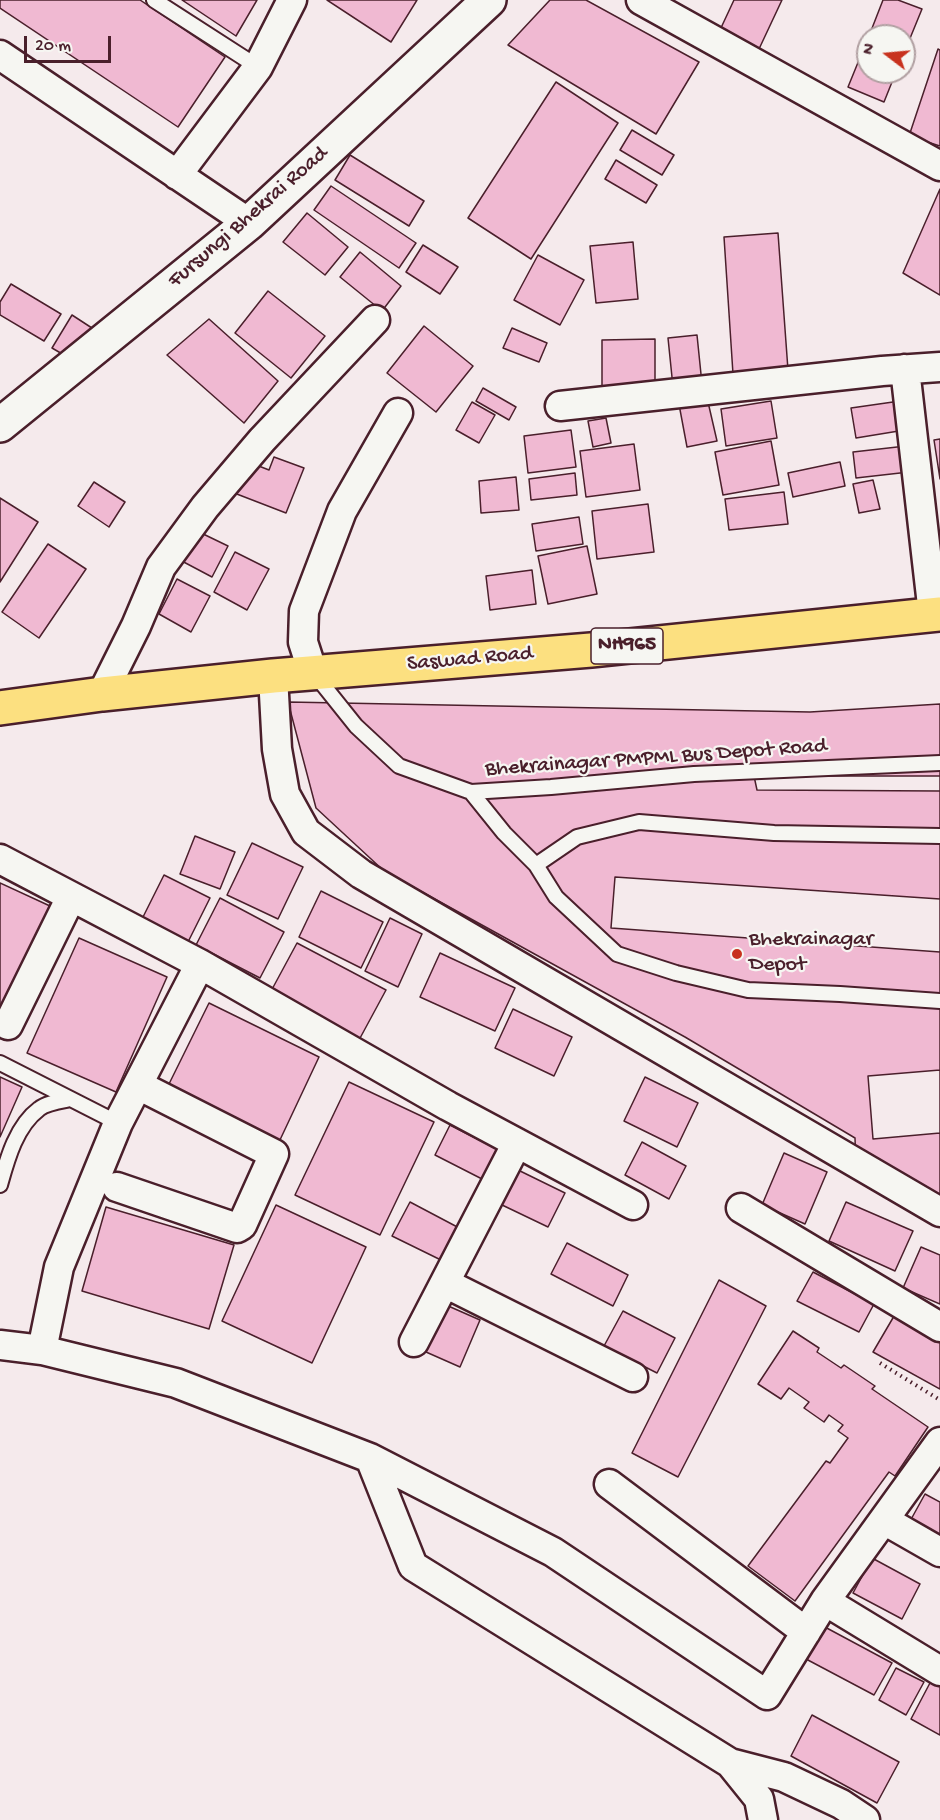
<!DOCTYPE html>
<style>
body{margin:0}
#map{position:relative;width:940px;height:1820px;overflow:hidden;background:#f5eaec;font-family:"Gochi Hand",sans-serif}
canvas{display:block}
.north{position:absolute;left:856px;top:24px;width:60px;height:60px;box-sizing:border-box;background:#f6f6f2;border:2px solid #b1a0a2;border-radius:50%;rotate:286deg;font-size:16px;font-weight:700;line-height:24px;text-align:center;color:#4a1f2b}
.north::after{content:'';display:block;margin:auto;width:21px;height:27px;background:#c8321e;clip-path:polygon(50% 0,100% 100%,50% 72%,0 100%)}
.scale{position:absolute;left:24px;top:36px;width:87px;height:27px;box-sizing:border-box;border:3px solid #4a1f2b;border-top:0;padding-left:8px;font-size:18px;line-height:21px;white-space:nowrap;color:#4a1f2b;-webkit-text-stroke:4px #f6f6f2;paint-order:stroke}
</style>
<div id="map">
<canvas width="940" height="1820"></canvas>
<div class="north">N</div>
<div class="scale">20 m</div>
</div>
<script>
const c = document.querySelector('canvas').getContext('2d');
c.lineJoin = 'round';
function fill(path, color) { c.fillStyle = color; c.fill(path, 'evenodd'); }
function stroke(path, color, width, dash) { c.strokeStyle = color; c.lineWidth = width; c.lineCap = dash ? 'butt' : 'round'; c.setLineDash(dash || []); c.stroke(path); }
function write(font, color, halo, rows, align = 'center') {
  c.font = font + ' "Gochi Hand",sans-serif'; c.lineWidth = 4.5; c.setLineDash([]); c.textBaseline = 'middle'; c.strokeStyle = halo; c.fillStyle = color; for (const [text, x, y, turn = 0] of rows) {
    c.save(); c.translate(x, y); c.rotate((+turn || 0) * Math.PI / 180); c.textAlign = isNaN(turn) ? turn : align; if (halo) c.strokeText(text, 0, 0); c.fillText(text, 0, 0); c.restore();
  }
}
const building = new Path2D(`
 M0,0H140L225,57L178,127L0,8Z
 M182,0H257L236,36Z
 M327,0H417L391,42Z
 M550,0H586L699,62L656,134L508,45Z
 M734,0H782L759,49L720,30Z
 M883,0H898L922,9L904,53V36H869Z
 M868,38V72H896L884,102L848,87Z
 M938,49L940,50V146L909,136Z
 M556,82L618,123L531,259L468,218Z
 M632,130L674,155L662,175L620,150Z
 M350,155L424,201L409,226L335,180Z
 M616,160L657,185L646,203L605,179Z
 M331,186L416,243L399,268L314,210Z
 M940,189V295L903,273Z
 M307,213L348,247L325,275L283,242Z
 M778,233L788,370L733,374L724,237Z
 M633,242L638,299L596,303L590,246Z
 M423,245L458,267L440,294L406,272Z
 M360,252L401,286L382,311L340,277Z
 M538,255L584,280L560,325L514,300Z
 M11,284L61,314L44,341L0,315V302Z
 M268,291L325,336L291,378L235,333Z
 M72,315L95,330L76,362L52,348Z
 M209,319L278,381L244,423L167,355Z
 M424,326L473,366L436,412L387,373Z
 M512,328L547,343L539,362L503,348Z
 M697,335L702,384L673,387L668,338Z
 M655,339V392H602V340Z
 M483,388L516,407L509,420L476,401Z
 M678,399L708,402L717,441L687,447Z
 M907,400L911,429L856,438L851,408Z
 M771,401L777,438L726,446L721,409Z
 M472,402L495,415L479,443L456,430Z
 M606,418L611,443L593,447L588,421Z
 M571,430L576,467L528,473L524,436Z
 M940,439V479L934,440Z
 M771,441L779,485L723,495L715,452Z
 M634,444L640,490L586,497L580,451Z
 M906,446L909,472L856,478L853,452Z
 M274,457L304,468L286,513L229,491L251,463L269,470Z
 M840,462L845,486L793,497L788,473Z
 M575,473L577,495L531,500L529,479Z
 M516,477L519,510L481,513L479,481Z
 M873,480L880,509L859,513L853,484Z
 M94,482L125,502L109,527L78,506Z
 M784,492L788,524L729,530L725,499Z
 M0,498L38,522L0,582Z
 M648,504L654,552L597,559L592,511Z
 M579,517L583,544L536,551L532,524Z
 M197,531L228,546L212,577L178,559Z
 M48,544L86,569L39,638L2,612Z
 M587,546L597,594L548,604L538,556Z
 M235,552L269,569L247,610L214,592Z
 M532,570L536,604L490,610L486,576Z
 M177,579L210,596L191,632L159,614Z
 M288,702L810,712L940,704V1224L856,1168L855,1138L685,1037L384,871L316,808Z
 M754,776H940V791L757,790Z
 M195,836L235,852L220,889L180,874Z
 M252,843L303,867L278,919L227,895Z
 M164,875L210,898L188,942L142,919Z
 M615,877L940,899V952L611,928Z
 M0,883L50,906L0,1017Z
 M321,891L383,922L361,968L299,937Z
 M220,898L284,932L260,978L196,945Z
 M390,918L422,934L398,987L365,971Z
 M79,938L167,977L116,1092L27,1053Z
 M297,943L386,990L359,1040L270,993Z
 M440,953L515,988L495,1031L420,997Z
 M209,1003L319,1057L279,1142L167,1088Z
 M513,1009L572,1037L554,1076L495,1048Z
 M940,1070V1133L873,1139L868,1076Z
 M0,1077L22,1087L0,1137Z
 M645,1077L698,1103L677,1147L624,1121Z
 M349,1082L434,1122L380,1235L295,1195Z
 M450,1125L499,1150L484,1180L435,1155Z
 M642,1142L686,1166L669,1199L625,1175Z
 M784,1153L827,1172L805,1224L762,1205Z
 M516,1169L565,1193L548,1227L500,1204Z
 M410,1202L463,1230L445,1262L392,1236Z
 M846,1202L913,1231L895,1271L829,1241Z
 M276,1205L366,1247L312,1363L222,1321Z
 M106,1207L234,1245L209,1329L82,1291Z
 M567,1243L628,1275L613,1306L551,1274Z
 M921,1247L940,1255V1304L903,1288Z
 M813,1272L874,1304L859,1332L797,1301Z
 M719,1280L766,1306L678,1477L632,1453Z
 M446,1305L480,1320L460,1367L426,1352Z
 M623,1311L675,1338L657,1373L604,1346Z
 M897,1311L940,1337V1389L873,1352Z
 M793,1331L819,1348L817,1352L841,1368L844,1365L875,1386L872,1389L928,1427L895,1476L889,1472L795,1601L748,1566L826,1461L830,1463L848,1438L838,1431L843,1425L829,1415L824,1422L804,1408L809,1402L789,1388L781,1399L758,1384Z
 M925,1494L940,1502V1541L909,1523Z
 M872,1558L920,1584L902,1619L853,1593Z
 M823,1626L892,1663L874,1695L806,1659Z
 M896,1668L924,1682L906,1715L879,1700Z
 M931,1681L940,1686V1735L911,1719Z
 M812,1715L899,1762L877,1803L791,1756Z`);
fill(building, '#f0b9d2');
stroke(building, '#4a1f2b', 1.5);
const lane = new Path2D(`
 M154,0L258,67
 M316,676L356,726L399,766L471,792L551,787L694,774L940,763
 M471,792L504,833L536,865L556,897L617,954L676,973L748,990L840,994L940,1001
 M536,865L577,837L639,822L774,833L940,836
 M0,1063L118,1123
 M0,1185C7,1160 16,1126 39,1109C46,1103 61,1101 71,1099`);
const street = new Path2D(`
 M641,0L940,166
 M0,55L249,223
 M177,175L258,67L292,0
 M905,369L933,614
 M560,406L882,371L940,367
 M313,673L303,642L304,611L342,511L398,413
 M273,676L277,749L285,794L306,832L361,874L940,1212
 M102,694L136,626L161,567L205,507L262,440L375,320
 M0,859L200,964L448,1106L633,1205
 M200,964L118,1123L59,1267L42,1350L176,1383L370,1458L553,1552L767,1695L825,1601L940,1442
 M8,1025L71,897
 M117,1187L237,1228L242,1225L274,1154L138,1085
 M741,1208L940,1327
 M445,1283L633,1377
 M414,1342L517,1143
 M0,1345L42,1350
 M370,1458L413,1566L730,1763L784,1777L841,1804L865,1820
 M609,1484L806,1632
 M884,1520L940,1552
 M825,1601L940,1671
 M730,1763L759,1799L763,1820`);
const secondary = new Path2D(`
 M0,425L249,223L489,0`);
const highway = new Path2D(`
 M0,708L102,694L273,676L591,650L940,614`);
stroke(lane, '#4a1f2b', 18);
stroke(street, '#4a1f2b', 33);
stroke(secondary, '#4a1f2b', 38);
stroke(highway, '#4a1f2b', 38);
stroke(new Path2D(`
 M880,1363L940,1400`), '#4a1f2b', 4, [1.5, 4.5]);
stroke(lane, '#f6f6f2', 14);
stroke(street, '#f6f6f2', 28);
stroke(secondary, '#f6f6f2', 33);
stroke(highway, '#fce080', 33);
for (const [x, y, r, color] of [
 [737,954,6,"#c8321e"]
]) { const dot = new Path2D(); dot.arc(x, y, r, 0, 2 * Math.PI); c.fillStyle = color; c.fill(dot); stroke(dot, '#f6f6f2', 2); }
for (const [x, y, w] of [
 [627,646,72]
]) { const box = new Path2D(); box.roundRect(x - w / 2, y - 18, w, 36, 4.5); c.fillStyle = '#f6f6f2'; c.fill(box); stroke(box, '#4a1f2b', 1.5); }
write('bold 21px', '#4a1f2b', null, [
 ["NH965",627,646]
]);
write('22px', '#4a1f2b', '#f6f6f2', [
 ["Fursungi Bhekrai Road",249,218,-41],
 ["Saswad Road",470,660,-5],
 ["Bhekrainagar PMPML Bus Depot Road",656,759,-4]
]);
write('22px', '#4a1f2b', '#f6f6f2', [
 ["Bhekrainagar",749,941],
 ["Depot",749,966]
], 'left');
</script>
